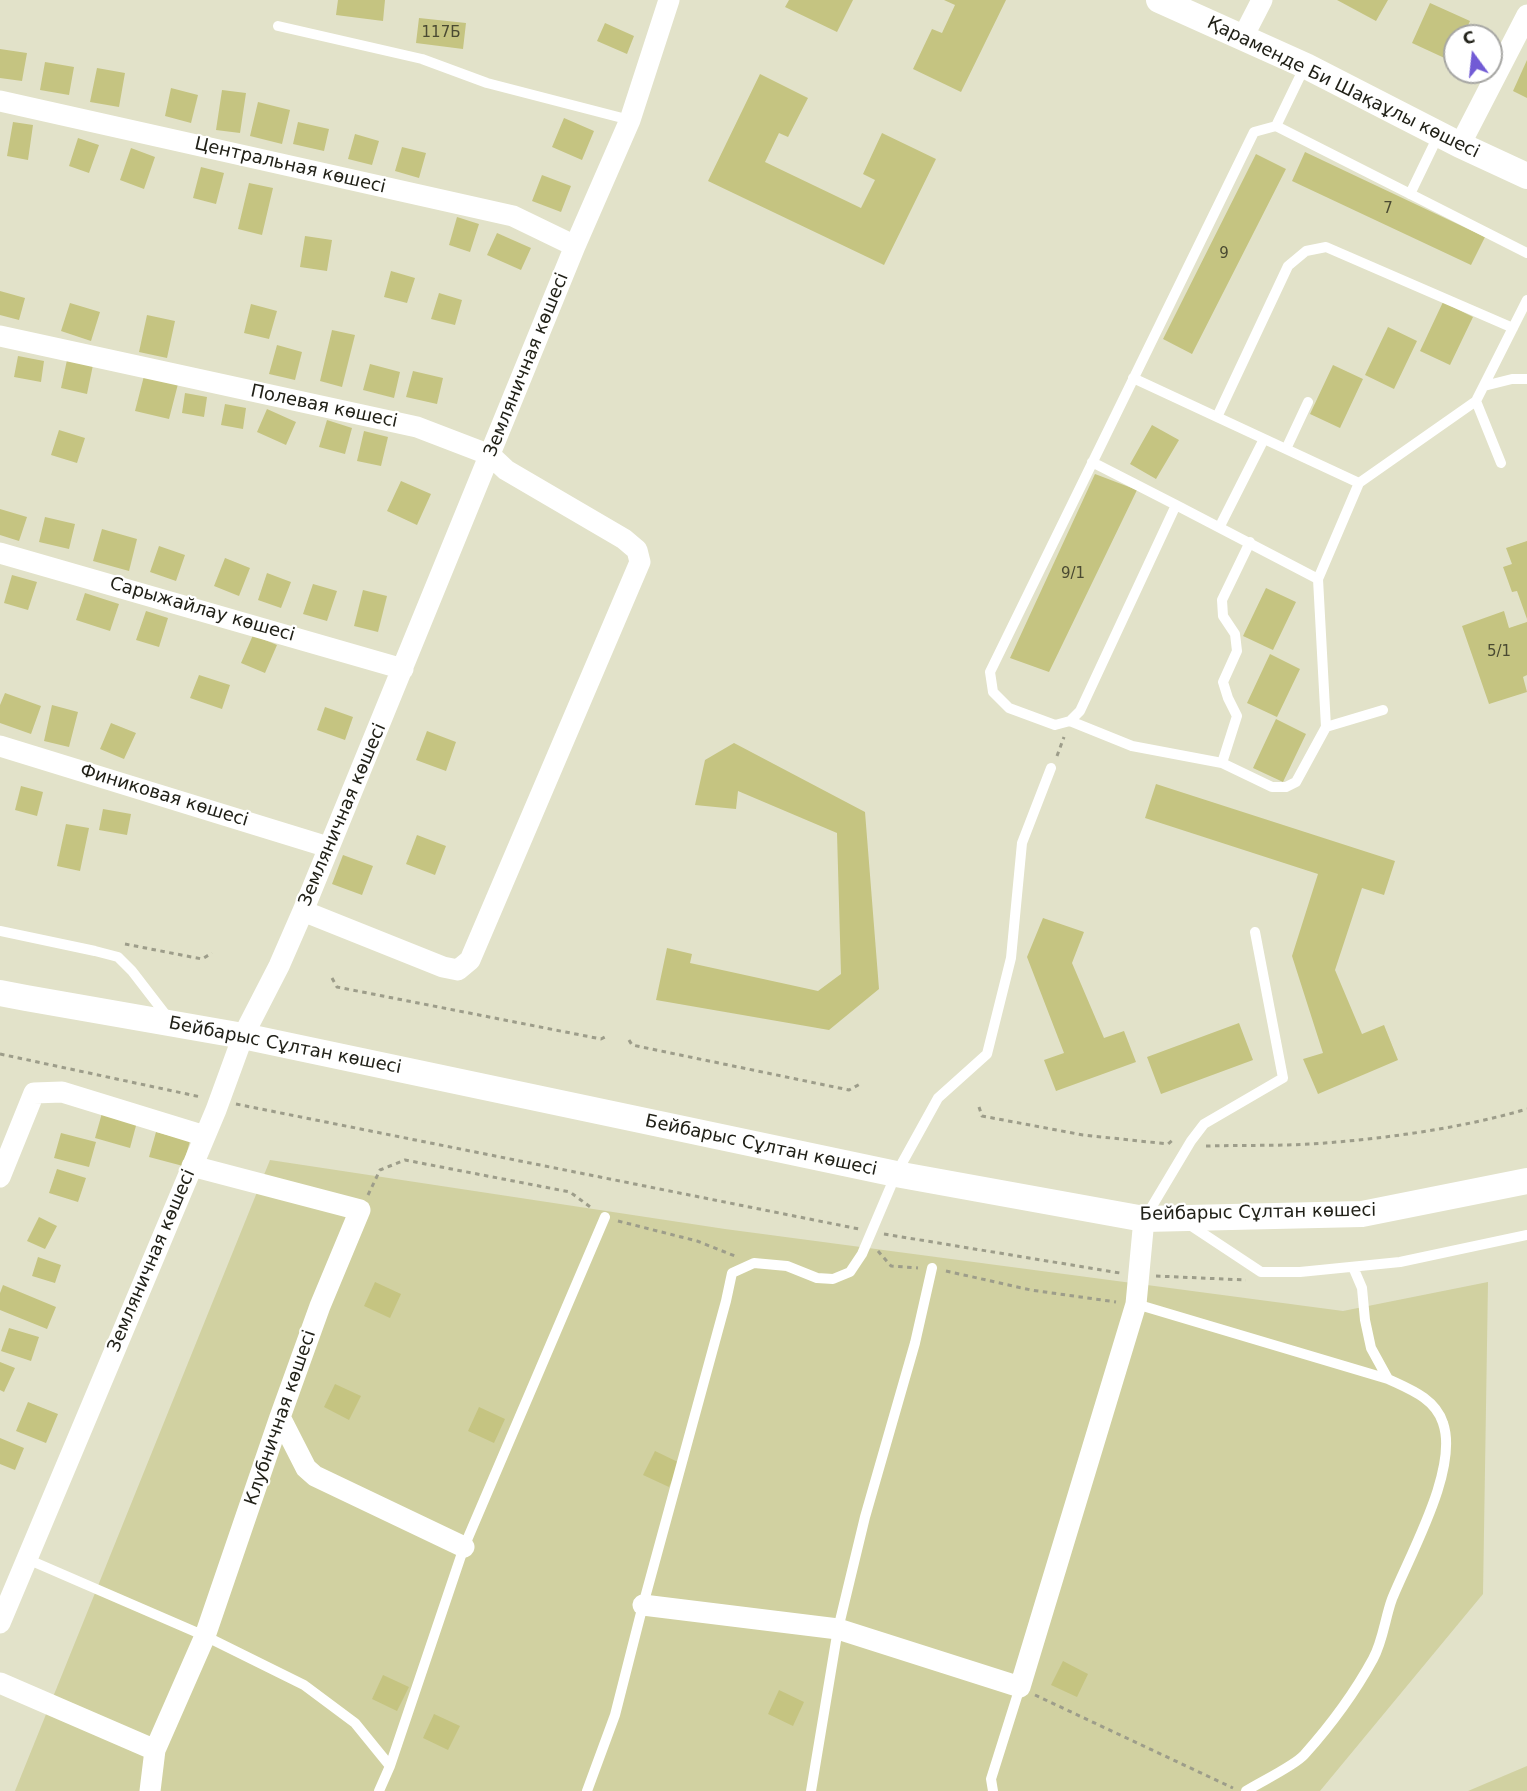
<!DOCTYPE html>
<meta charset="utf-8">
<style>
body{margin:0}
#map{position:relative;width:1527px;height:1791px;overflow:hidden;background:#e2e2c9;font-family:"DejaVu Sans",sans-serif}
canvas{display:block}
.north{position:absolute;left:1443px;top:24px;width:60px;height:60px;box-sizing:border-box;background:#fff;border:2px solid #a6a6a3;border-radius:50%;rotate:345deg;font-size:16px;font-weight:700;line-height:24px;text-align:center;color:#212118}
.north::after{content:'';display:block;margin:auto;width:21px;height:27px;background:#715bd5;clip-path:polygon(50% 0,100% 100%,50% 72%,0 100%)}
</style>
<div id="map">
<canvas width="1527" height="1791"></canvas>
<div class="north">С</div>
</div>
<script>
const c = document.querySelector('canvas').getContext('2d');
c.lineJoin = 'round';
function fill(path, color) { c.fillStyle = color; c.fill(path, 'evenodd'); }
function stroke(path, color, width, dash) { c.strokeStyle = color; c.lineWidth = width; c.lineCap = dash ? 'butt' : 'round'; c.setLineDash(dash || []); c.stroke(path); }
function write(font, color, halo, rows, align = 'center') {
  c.font = font + ' "DejaVu Sans",sans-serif'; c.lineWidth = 4.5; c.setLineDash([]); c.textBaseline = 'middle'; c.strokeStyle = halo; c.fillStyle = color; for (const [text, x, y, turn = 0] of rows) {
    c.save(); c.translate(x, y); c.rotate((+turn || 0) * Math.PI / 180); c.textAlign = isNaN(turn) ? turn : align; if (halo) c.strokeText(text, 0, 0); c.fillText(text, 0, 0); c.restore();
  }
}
fill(new Path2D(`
 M270,1160L725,1229L1343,1311L1488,1282L1483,1594L1320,1791H15Z
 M1527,1766V1791H1468Z`), '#d1d1a1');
fill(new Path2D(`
 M338,0H385L383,21L336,15Z
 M789,0H853L837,32L785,7Z
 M944,0H1006L961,92L913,69L932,29L942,33L955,5Z
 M1337,0H1388L1376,21Z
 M1430,3L1470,21L1463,36H1455V53L1451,61L1412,43Z
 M419,18L466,23L463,49L416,43Z
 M605,23L634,36L627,54L597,41Z
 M0,49L27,53L22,81L0,78Z
 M1527,60V98L1513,91Z
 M45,62L74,67L69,95L40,90Z
 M97,68L125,73L119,107L90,102Z
 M760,74L808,98L788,137L779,133L765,162L861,208L875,180L863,174L882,133L936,159L884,265L708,181Z
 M171,88L198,95L191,123L165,116Z
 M222,90L246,93L240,133L216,130Z
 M258,102L290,110L282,144L250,136Z
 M564,118L594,131L582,160L552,147Z
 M13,122L33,125L28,160L7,156Z
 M298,122L329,129L324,151L293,144Z
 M355,134L379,141L372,165L348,159Z
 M78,138L99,145L89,173L69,166Z
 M402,147L426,153L419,178L395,171Z
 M131,148L155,157L144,189L120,180Z
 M1305,152L1485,237L1471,265L1292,181Z
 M1256,154L1286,169L1192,354L1163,339Z
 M201,167L224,173L216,204L193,198Z
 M542,175L571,186L561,212L532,201Z
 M249,183L273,188L262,235L238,229Z
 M457,217L479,224L470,252L449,245Z
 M497,233L531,248L521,270L487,255Z
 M305,236L332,240L327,271L300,267Z
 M391,271L415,278L407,303L384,297Z
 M0,291L25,298L19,320L0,315Z
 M439,293L462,300L455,325L431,319Z
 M1443,302L1473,317L1450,365L1420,351Z
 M70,303L100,312L91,341L61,331Z
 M251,304L277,311L269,339L244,333Z
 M147,315L175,321L167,358L139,352Z
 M1388,327L1417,341L1394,389L1365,375Z
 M332,330L355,335L342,387L320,381Z
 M277,345L302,352L295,380L269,374Z
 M18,356L44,361L41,382L14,377Z
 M67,360L93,365L87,394L61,388Z
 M370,364L400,372L394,398L363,390Z
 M1333,365L1363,379L1340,428L1310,414Z
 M413,371L443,378L437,404L406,397Z
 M144,376L178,384L169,419L135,411Z
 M185,393L207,397L204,417L182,413Z
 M225,404L246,408L243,429L221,425Z
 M267,409L296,422L286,445L257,432Z
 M327,420L352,428L345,454L319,447Z
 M1152,425L1179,440L1156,479L1130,464Z
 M59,430L85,438L77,463L51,455Z
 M364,431L388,437L381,466L357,461Z
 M1095,474L1137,490L1049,672L1010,658Z
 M401,481L431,494L417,525L387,511Z
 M0,509L27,517L19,541L0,535Z
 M45,517L75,524L69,549L39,542Z
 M102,529L137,539L129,571L93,561Z
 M1527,541V619L1517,591L1512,592L1503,567L1512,564L1506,548Z
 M159,546L185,555L176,581L150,572Z
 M225,558L250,568L239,596L214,586Z
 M267,573L291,582L281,608L258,600Z
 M12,575L37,582L28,610L4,603Z
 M313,584L337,591L327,621L303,614Z
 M1266,588L1296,602L1273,650L1243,636Z
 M363,590L387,596L378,632L354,626Z
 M85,593L119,604L110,631L76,620Z
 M146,611L168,618L159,647L136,640Z
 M1504,611L1509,628L1527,622V675L1523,677L1527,692L1489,704L1462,626Z
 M253,635L277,645L265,673L241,663Z
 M1270,654L1300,669L1277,717L1247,703Z
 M199,675L230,685L222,709L190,698Z
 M5,693L41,706L31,734L0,723V705Z
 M52,705L78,712L69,747L44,741Z
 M325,707L353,717L345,740L317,730Z
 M1276,719L1306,734L1283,782L1253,768Z
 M111,723L136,733L124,759L100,749Z
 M427,731L456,742L446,771L416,760Z
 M734,743L865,812L879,989L829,1030L656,1000L667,948L692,954L690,963L818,991L841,974L837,833L738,791L736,809L695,805L705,760Z
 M1156,784L1395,861L1384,895L1362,888L1335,970L1362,1034L1384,1025L1398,1060L1318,1094L1303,1059L1323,1053L1292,956L1318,874L1145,818Z
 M21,786L43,792L37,816L15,810Z
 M103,809L131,814L127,835L99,830Z
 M66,824L89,828L80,871L57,866Z
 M417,835L446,846L435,875L406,864Z
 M343,855L373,866L362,895L332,884Z
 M1043,918L1084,932L1072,963L1104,1038L1124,1031L1136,1062L1056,1091L1044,1060L1064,1053L1027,957Z
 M1239,1023L1253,1060L1161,1094L1147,1057Z
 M102,1113L137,1122L130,1148L95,1138Z
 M156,1132L190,1141L183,1166L149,1157Z
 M61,1133L96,1142L89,1167L54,1158Z
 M57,1169L86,1178L78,1202L49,1193Z
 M39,1217L57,1226L45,1249L27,1241Z
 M38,1257L61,1265L55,1283L32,1276Z
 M375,1282L401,1294L390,1318L364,1306Z
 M3,1285L56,1307L47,1329L0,1310V1293Z
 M9,1328L39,1337L31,1361L1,1351Z
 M0,1362L15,1368L4,1392L0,1390Z
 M335,1384L361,1396L349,1420L324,1407Z
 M28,1402L58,1414L46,1443L16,1431Z
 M479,1407L505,1419L494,1443L468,1431Z
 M0,1438L24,1448L15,1470L0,1464Z
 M655,1451L680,1463L669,1487L643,1475Z
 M1063,1661L1088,1674L1077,1697L1051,1685Z
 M383,1675L409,1687L397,1711L372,1699Z
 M779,1690L804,1702L793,1726L768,1714Z
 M434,1714L460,1726L448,1750L423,1738Z`), '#c5c481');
stroke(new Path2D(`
 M1057,756L1064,737
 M125,944L202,959L212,953
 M332,978L337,987L601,1039L607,1036
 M629,1040L632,1045L849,1090L860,1084
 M0,1054L201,1097
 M236,1104L859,1229
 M979,1107L982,1116L1083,1135L1168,1144L1174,1139
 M1206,1146C1241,1145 1276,1146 1311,1144C1383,1139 1458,1129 1527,1109
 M368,1195L380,1170L405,1160L570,1192L593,1209
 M618,1221L697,1241L735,1256
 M884,1234L1120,1273
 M878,1251L891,1266L918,1268
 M946,1271L1031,1290L1116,1302
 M1156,1276L1246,1280
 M1035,1695L1233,1788`), '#9d9d8a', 3, [4.5, 4.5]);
stroke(new Path2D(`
 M278,26L422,59L487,83L630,120
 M1276,126L1305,66
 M1410,194L1439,134
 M1133,378L1359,483
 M1484,386L1512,379H1527
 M1476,401L1501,463
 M1217,417L1288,266L1306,251L1326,247L1513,328
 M1286,449L1308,402
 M1092,462L1176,505
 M1220,526L1264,439
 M1318,579L1176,505L1080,711L1070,721L1055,725L1009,708L993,692L990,672L1254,132L1276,126L1527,253
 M1383,710L1326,727L1318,579L1359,483L1476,401L1527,300
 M1070,721L1132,746L1222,763L1272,787H1286L1296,782L1326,727
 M1222,763L1237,716L1228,698L1223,682L1237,651L1235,634L1223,616L1222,600L1250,542
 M0,931L95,951L118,957L132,971L169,1019
 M1145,1218L1191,1141L1204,1124L1283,1078L1255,932
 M1187,1223L1261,1272H1300L1400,1262L1527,1235
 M1353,1267L1362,1288L1365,1320L1371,1348L1388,1379
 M1136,1304L1388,1379C1409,1389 1435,1398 1443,1423C1459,1469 1410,1554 1392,1599C1385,1618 1383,1641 1373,1659C1354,1694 1330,1726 1304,1755C1294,1766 1260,1782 1246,1791
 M27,1559L205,1636L304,1685L355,1723L390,1766
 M379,1791L390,1766L464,1547L605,1217
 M587,1791L615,1715L643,1605L726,1301L732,1273L754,1263L787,1266L817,1278L833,1279L850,1272L862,1254L896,1174L938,1098L987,1054L1011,958L1022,843L1051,768
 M811,1791L838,1629L865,1517L915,1343L932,1268
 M993,1791L991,1779L1020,1687`), '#fff', 10);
stroke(new Path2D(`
 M1243,37L1262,0
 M0,101L513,216L575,246
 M1460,145L1527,15
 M0,336L417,427L490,455L506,470L624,539L637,550L640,562L470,960L458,970L443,967L303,911
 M0,553L403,669
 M0,746L328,847
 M0,1177L34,1093L62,1092L205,1136
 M280,1417L306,1468L315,1476L464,1547
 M643,1605L838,1629L1020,1687L1136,1304L1144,1219
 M0,1623L216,1110L243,1036L279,966L303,911L575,246L630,120L669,0
 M0,1683L155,1750
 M150,1791L155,1750L205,1636L280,1417L320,1306L360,1210L192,1166`), '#fff', 21);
stroke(new Path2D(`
 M1159,0L1306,66L1460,145L1527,176
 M0,993L26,998L243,1036L896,1174L1144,1219L1362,1214L1527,1181`), '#fff', 26);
write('15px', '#4a4a32', null, [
 ["117Б",441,33],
 ["7",1388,209],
 ["9",1224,254],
 ["9/1",1073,574],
 ["5/1",1499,652]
]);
write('18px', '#212118', '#fff', [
 ["Қараменде Би Шақаұлы көшесі",1343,88,26],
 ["Центральная көшесі",290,166,13],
 ["Земляничная көшесі",527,365,-68],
 ["Полевая көшесі",324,407,12],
 ["Сарыжайлау көшесі",202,610,16],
 ["Финиковая көшесі",164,796,17],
 ["Земляничная көшесі",343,815,-67],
 ["Бейбарыс Сұлтан көшесі",285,1046,11],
 ["Бейбарыс Сұлтан көшесі",761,1146,12],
 ["Бейбарыс Сұлтан көшесі",1258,1213,-1],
 ["Земляничная көшесі",152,1261,-67],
 ["Клубничная көшесі",281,1418,-71]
]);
</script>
